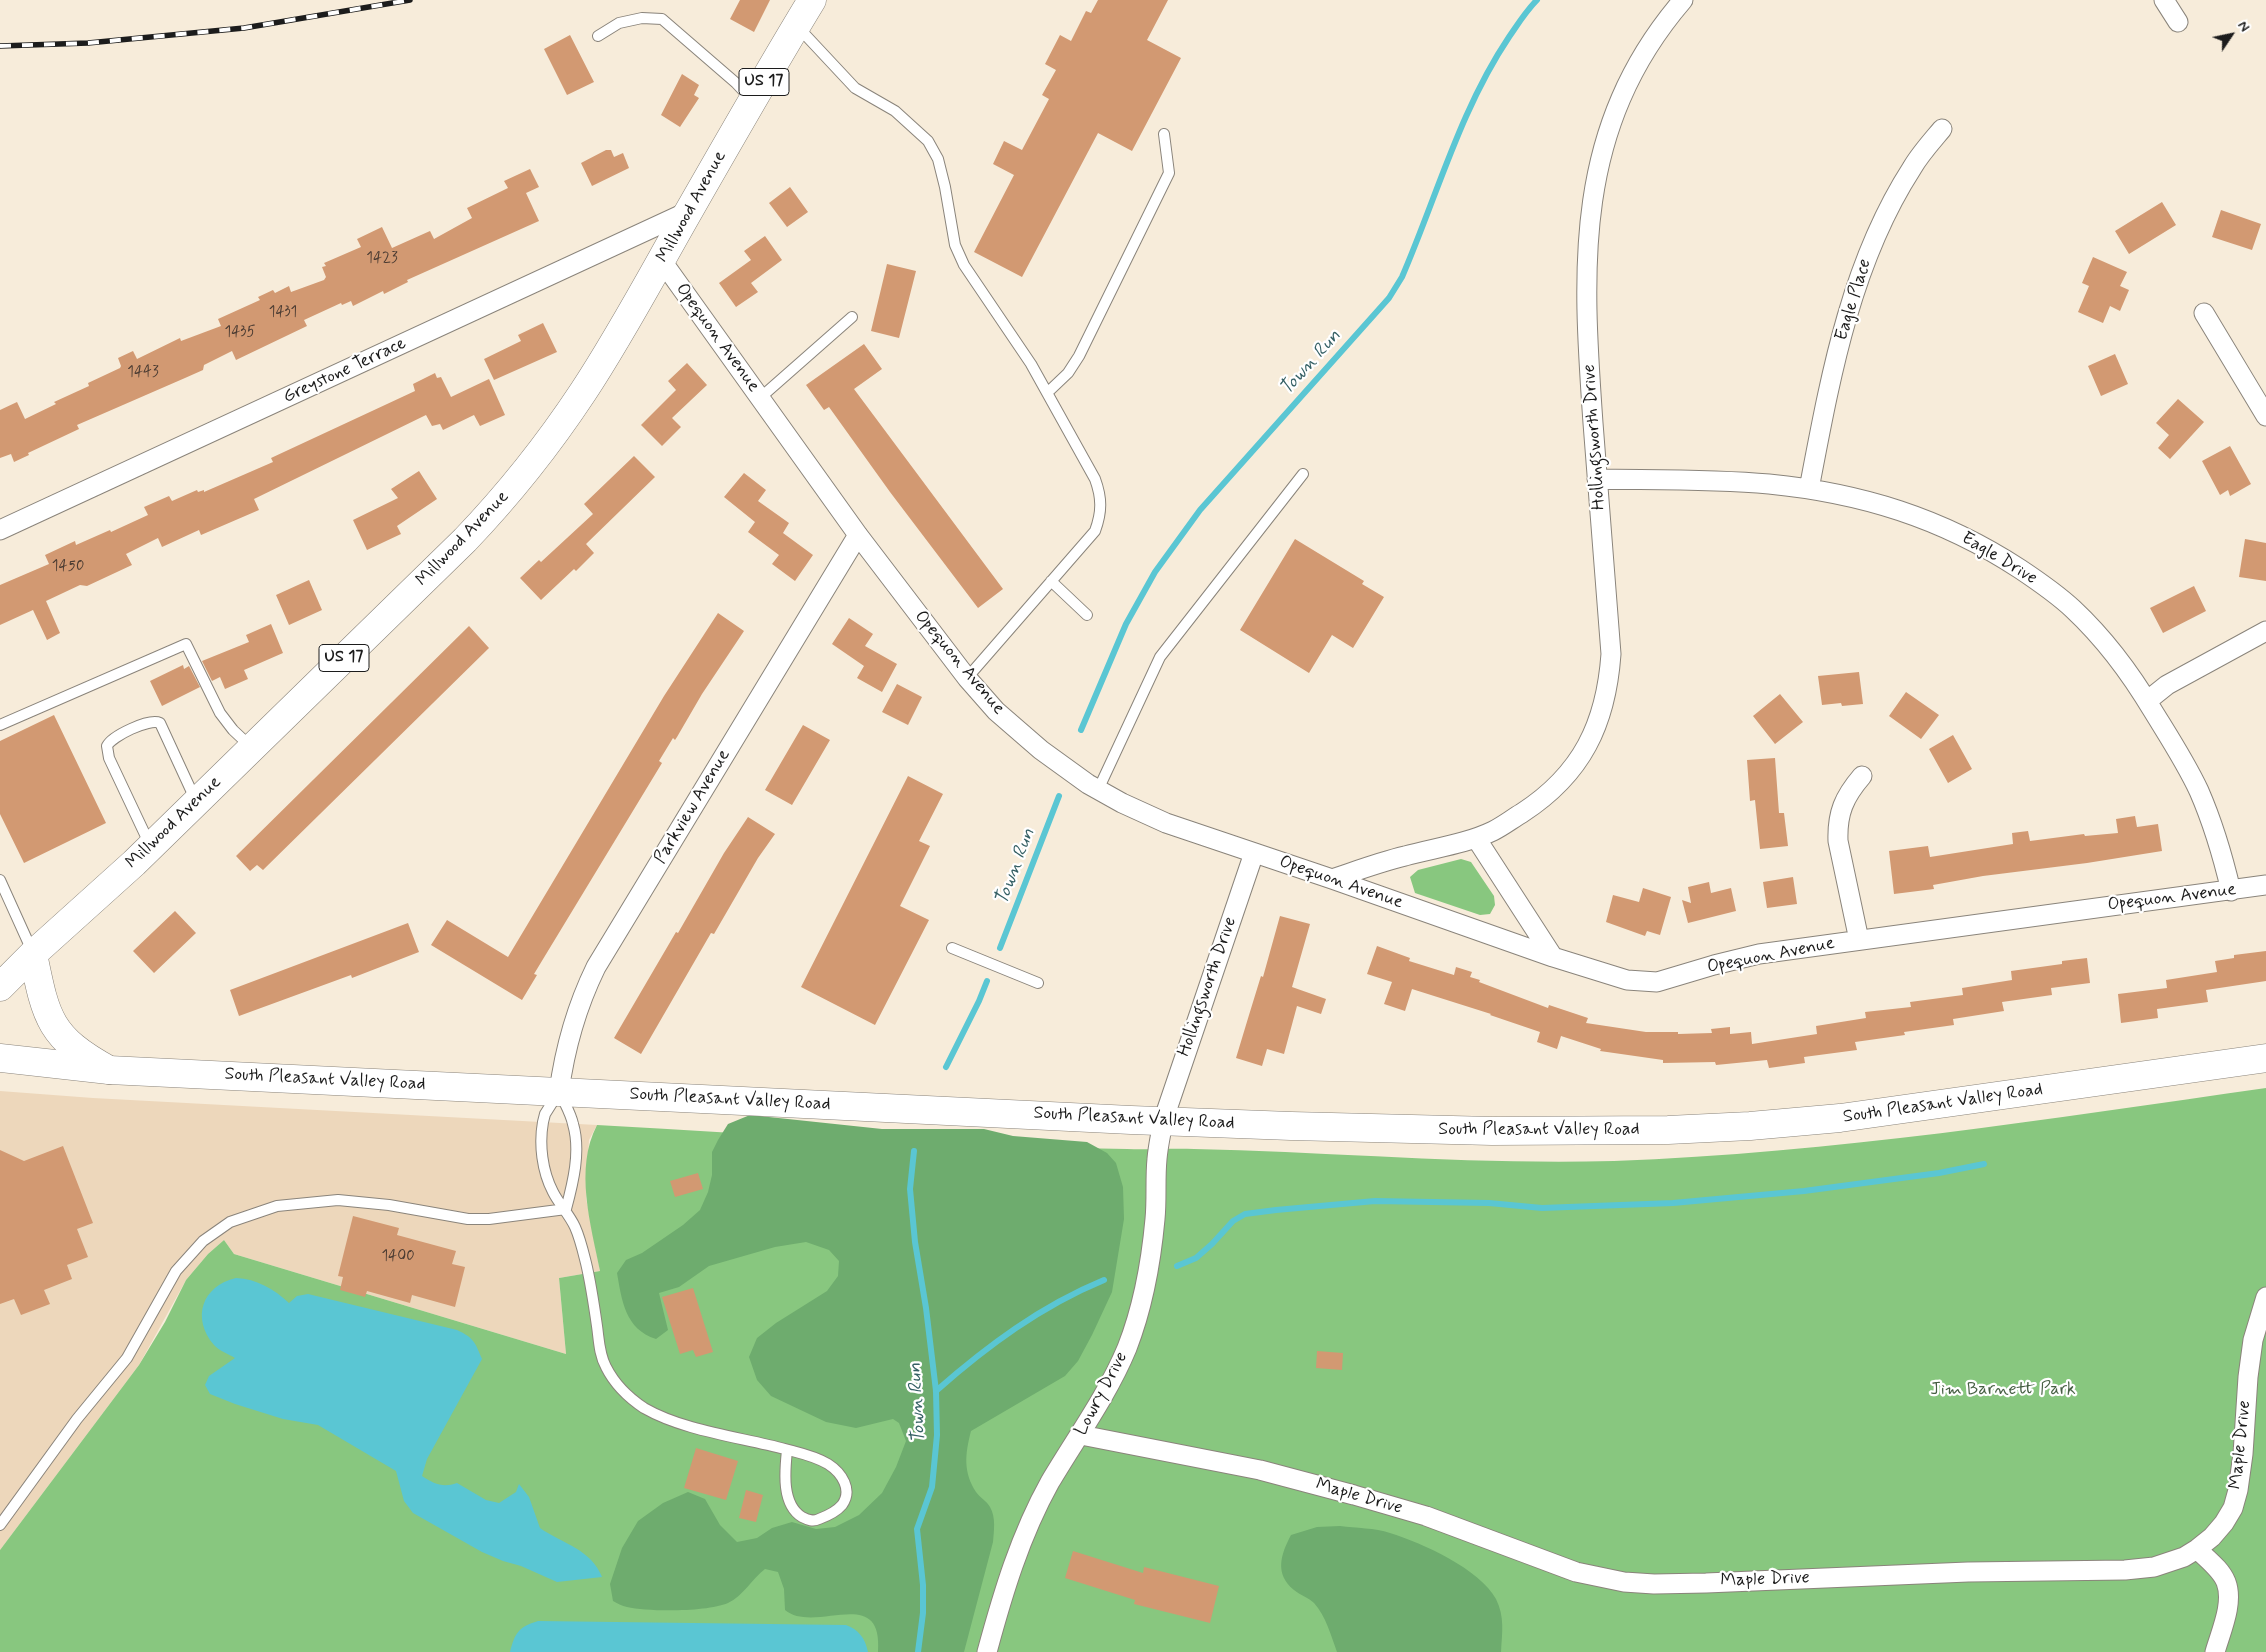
<!DOCTYPE html>
<style>
body{margin:0}
#map{position:relative;width:2266px;height:1652px;overflow:hidden;background:#f7ecda;font-family:Mynerve,sans-serif}
canvas{display:block}
.north{position:absolute;left:2206px;top:10px;width:50px;height:50px;-webkit-text-stroke:4px #fff;paint-order:stroke;rotate:56deg;font-size:14px;font-weight:700;line-height:20px;text-align:center;color:#1c1c1c}
.north::after{content:'';display:block;margin:auto;width:18px;height:22px;background:#1c1c1c;clip-path:polygon(50% 0,100% 100%,50% 72%,0 100%)}
</style>
<div id="map">
<canvas width="2266" height="1652"></canvas>
<div class="north">N</div>
</div>
<script>
const c = document.querySelector('canvas').getContext('2d');
c.lineJoin = 'round';
function fill(path, color) { c.fillStyle = color; c.fill(path, 'evenodd'); }
function stroke(path, color, width, dash) { c.strokeStyle = color; c.lineWidth = width; c.lineCap = dash ? 'butt' : 'round'; c.setLineDash(dash || []); c.stroke(path); }
function write(font, color, halo, rows, align = 'center') {
  c.font = font + ' Mynerve,sans-serif'; c.lineWidth = 4.5; c.setLineDash([]); c.textBaseline = 'middle'; c.strokeStyle = halo; c.fillStyle = color; for (const [text, x, y, turn = 0] of rows) {
    c.save(); c.translate(x, y); c.rotate((+turn || 0) * Math.PI / 180); c.textAlign = isNaN(turn) ? turn : align; if (halo) c.strokeText(text, 0, 0); c.fillText(text, 0, 0); c.restore();
  }
}
fill(new Path2D(`
 M0,1091L93,1098L597,1125L589,1140L586,1198L600,1271L559,1278L566,1354L234,1254L224,1240L208,1254L186,1280L139,1365L0,1550Z`), '#edd7bb');
fill(new Path2D(`
 M1461,859L1471,862L1494,896L1495,905L1490,914L1480,915L1415,893L1410,877L1418,870Z
 M2266,1088V1652H0V1550L139,1365L165,1322L186,1280L208,1254L224,1240L234,1254L566,1354L559,1278L600,1271C591,1225 574,1169 597,1125C773,1135 950,1147 1127,1149C1149,1150 1171,1148 1194,1149C1334,1152 1474,1165 1614,1161C1833,1153 2049,1119 2266,1088Z`), '#88c77f');
fill(new Path2D(`
 M750,1115L882,1129H984L1013,1136L1087,1142L1107,1153L1116,1163L1123,1187L1124,1219L1112,1292L1092,1335L1078,1361L1065,1376L971,1431C965,1454 963,1472 976,1492C980,1498 987,1501 990,1507C996,1517 994,1531 993,1542L964,1652H878C883,1583 815,1635 785,1610L784,1589L778,1572L765,1569C752,1579 743,1596 728,1603C707,1612 649,1612 627,1607C622,1606 617,1603 613,1601L610,1584L622,1548L638,1521L663,1503L688,1492L705,1499L720,1525L737,1542L757,1538L772,1528L792,1522L816,1529L835,1527L859,1515L882,1493L896,1467L906,1441L899,1423L893,1419L856,1428L826,1422L771,1396L757,1380L749,1357L757,1338L776,1323L827,1291L838,1276L839,1261L829,1250L806,1242L775,1247L709,1266L679,1287L659,1293L668,1330L656,1339C625,1329 622,1301 617,1273L626,1260L642,1253L683,1225L700,1210L708,1192L712,1175V1152L718,1140L728,1124Z
 M1340,1526C1356,1528 1375,1528 1390,1533C1422,1543 1480,1569 1496,1599C1505,1617 1502,1633 1501,1652H1337C1331,1636 1326,1616 1314,1603C1309,1598 1300,1595 1294,1590C1274,1574 1281,1554 1291,1535L1317,1527Z`), '#6eac6e');
fill(new Path2D(`
 M236,1278C257,1279 274,1289 289,1303L297,1296L308,1294L457,1330C474,1338 475,1342 482,1359L427,1459L422,1476C434,1484 443,1488 457,1483L486,1500L499,1503L516,1492L519,1484L529,1497L540,1528C563,1544 591,1549 602,1577L557,1582L521,1566L503,1561L482,1552L413,1513L404,1501L396,1471L318,1425L283,1419L235,1404L210,1394L205,1385L209,1376L235,1358C229,1354 219,1351 214,1345C191,1318 202,1286 236,1278Z
 M538,1621L846,1625C859,1630 865,1638 868,1652H510C515,1633 518,1627 538,1621Z`), '#5ac6d3');
stroke(new Path2D(`
 M1081,730L1126,624L1155,572L1200,510L1389,298L1402,277C1437,196 1460,110 1509,37C1518,24 1526,11 1537,0
 M1000,948L1059,796
 M946,1067L979,1001L987,981
 M914,1151L910,1189L915,1242L926,1308L936,1391L937,1435L932,1487L917,1529L923,1585V1613L918,1652
 M1177,1266L1196,1258L1212,1244L1233,1221L1245,1214L1276,1210L1375,1201L1489,1203L1542,1208L1673,1203L1804,1191L1939,1173L1984,1164
 M936,1391C987,1346 1041,1306 1104,1280`), '#5ac6d3', 6);
fill(new Path2D(`
 M740,0H770L754,32L730,19Z
 M1098,0H1168L1147,40L1181,58L1132,151L1098,133L1022,277L974,252L1014,175L993,164L1004,141L1022,150L1049,99L1042,95L1056,70L1045,64L1060,35L1071,41L1086,11L1091,13Z
 M570,35L594,82L567,95L544,49Z
 M682,74L699,85L694,95L699,98L680,127L661,115Z
 M606,150H611L614,157L623,153L629,168L592,186L581,163Z
 M530,169L539,187L526,193L539,221L407,280L408,282L384,294L383,291L353,306L351,301L342,305L341,303L304,320L307,326L236,360L232,351L204,365L203,370L185,378L77,425L79,429L28,453L29,455L14,462L11,454L0,458V410L17,402L25,419L56,404L54,402L89,386L88,383L120,368L121,366L118,358L133,351L137,359L180,338L181,341L221,326L218,319L260,300L258,297L273,290L275,293L289,286L291,292L324,280L326,277L322,267L326,266L324,263L361,247L357,239L382,227L392,248L430,231L434,239L472,218L467,208L508,188L504,181Z
 M790,187L808,212L787,227L769,203Z
 M2162,202L2176,225L2129,254L2115,231Z
 M2221,210L2261,224L2252,250L2212,237Z
 M765,236L782,260L751,283L758,292L736,307L719,283L751,260L744,251Z
 M2093,257L2127,272L2120,286L2129,290L2120,311L2110,306L2103,323L2078,312L2089,286L2082,283Z
 M887,264L916,271L899,338L871,331Z
 M543,323L557,352L494,380L484,359L521,341L518,335Z
 M864,344L882,369L854,389L1003,589L978,608L890,492L829,407L824,410L806,385Z
 M2115,354L2128,384L2101,396L2088,366Z
 M687,363L707,385L672,418L681,427L662,446L641,425L676,390L668,381Z
 M435,373L437,378L441,377L451,397L489,379L505,415L480,426L474,415L443,430L440,424L432,426L426,415L254,499L259,510L201,535L199,530L162,547L158,538L126,554L132,565L87,586L80,585L46,601L60,633L47,640L33,610L0,625V585L49,564L45,555L75,541L76,545L110,530L111,532L148,515L144,507L169,496L172,501L197,490L198,492L204,490V492L273,462L271,458L415,391L413,384Z
 M2178,399L2204,422L2170,459L2158,448L2169,435L2156,423Z
 M2230,446L2251,484L2230,496L2228,490L2220,495L2202,461Z
 M634,456L655,477L586,544L594,553L576,571L574,569L541,600L520,578L539,560L541,562L593,514L584,504Z
 M419,471L437,499L397,526L401,534L367,550L353,520L398,498L391,489Z
 M744,473L766,490L758,501L789,523L783,533L813,555L795,581L772,564L779,555L748,532L755,522L724,497Z
 M1295,539L1364,581L1362,584L1384,597L1353,648L1332,635L1309,673L1240,630Z
 M2245,539L2266,543V581L2239,577Z
 M309,580L322,610L289,625L276,595Z
 M2194,586L2206,611L2163,633L2150,608Z
 M718,613L744,631L702,694L677,737L675,740L673,738L659,761L662,763L534,974L537,975L522,1000L431,945L447,920L508,957L664,696Z
 M849,618L873,634L865,646L897,664L882,692L857,678L864,666L832,644Z
 M271,624L283,653L244,670L248,679L225,689L220,677L212,681L202,661L249,642L246,635Z
 M469,626L489,648L263,870L257,865L250,871L236,856Z
 M183,665L184,669L189,666L200,687L162,706L150,681Z
 M1859,672L1863,704L1842,706L1841,703L1822,705L1818,676Z
 M897,684L922,697L908,725L882,712Z
 M1906,692L1939,715L1921,739L1889,716Z
 M1780,694L1803,722L1775,744L1753,716Z
 M54,715L106,823L24,863L0,814V741Z
 M803,725L830,740L792,805L765,790Z
 M1953,735L1972,769L1948,783L1929,749Z
 M1775,758L1779,813H1784L1788,846L1760,849L1755,800L1750,801L1747,760Z
 M908,776L943,794L919,841L930,846L900,906L929,920L875,1025L801,987Z
 M2135,816L2137,827L2158,824L2162,851L2087,863L1983,876L1933,885L1934,889L1894,894L1889,851L1928,846L1930,857L2013,844L2012,833L2028,831L2030,841L2084,834L2085,836L2118,833L2116,819Z
 M748,817L775,834L758,858L714,934L711,933L641,1054L614,1038L676,932L678,933L724,853Z
 M1793,877L1797,904L1767,908L1763,882Z
 M1709,882L1711,893L1731,888L1736,911L1688,923L1682,900L1691,903L1688,887Z
 M1643,888L1671,897L1660,935L1647,931L1645,936L1606,922L1613,895L1639,902Z
 M175,911L196,933L154,973L133,951Z
 M1280,916L1310,924L1292,987L1326,999L1321,1014L1297,1006L1284,1054L1267,1049L1262,1066L1236,1058L1249,1015L1261,976L1263,977Z
 M408,923L419,952L352,978L351,975L239,1016L230,990Z
 M1377,946L1410,958L1409,961L1454,975L1456,967L1472,972L1470,977L1480,980L1479,982L1548,1008L1549,1005L1588,1018L1586,1023L1646,1032H1678V1034L1712,1033L1711,1029L1730,1027V1034L1751,1032L1752,1044L1817,1034L1816,1026L1866,1018L1865,1012L1911,1007L1910,1002L1963,995L1962,988L2012,980L2011,971L2062,964V961L2087,958L2090,983L2051,988L2052,995L2002,1002L2004,1011L1953,1019L1954,1025L1904,1032L1905,1035L1855,1042L1857,1050L1804,1057L1805,1063L1769,1068L1767,1060L1716,1065L1715,1062L1663,1063V1060L1600,1051L1601,1049L1561,1036L1557,1049L1537,1042L1540,1032L1490,1015L1491,1014L1412,989L1405,1011L1384,1004L1392,982L1367,974Z
 M2266,951V981L2206,990L2208,1002L2157,1009L2158,1018L2121,1023L2118,994L2167,988L2166,980L2217,972L2215,961L2234,958V955Z
 M63,1146L93,1223L77,1229L88,1257L67,1265L72,1279L44,1290L50,1304L21,1315L14,1299L0,1304V1150L24,1161Z
 M698,1173L703,1189L675,1197L670,1181Z
 M353,1216L399,1228L397,1235L456,1251L452,1264L465,1267L455,1307L412,1295L410,1303L367,1291L365,1297L340,1290L343,1277L338,1276Z
 M693,1288L713,1352L696,1357L693,1350L680,1354L662,1297Z
 M1317,1351L1343,1353L1342,1370L1316,1368Z
 M696,1448L738,1461L726,1500L684,1488Z
 M746,1490L763,1495L756,1522L739,1518Z
 M1073,1551L1143,1573L1144,1567L1219,1586L1210,1623L1134,1604L1135,1600L1065,1578Z`), '#d29972');
const service = new Path2D(`
 M797,26L855,88L895,111L928,141L938,159L945,187L955,245L964,265L1031,364L1095,479C1102,498 1102,512 1095,531L967,678
 M598,36L619,23L642,18L662,19L736,83L751,99
 M1047,393L1068,373L1079,356L1169,173L1164,134
 M760,398L852,317
 M1051,581L1087,615
 M0,725L186,644L220,713L233,730L250,746
 M1098,790L1160,657L1303,474
 M150,845L109,758L107,746C112,736 149,718 160,723L196,801
 M0,880L33,953
 M952,948L1038,983
 M557,1095L545,1114L543,1122C539,1144 542,1171 553,1192C559,1204 569,1214 575,1227C580,1238 583,1251 586,1263C591,1284 594,1305 597,1326C599,1340 599,1354 606,1367C614,1383 629,1398 644,1408C684,1431 740,1437 785,1449C800,1453 815,1456 828,1464C842,1473 853,1490 842,1505C837,1511 827,1516 819,1519C813,1522 808,1520 802,1517C781,1504 785,1470 787,1450
 M561,1095C565,1104 571,1114 573,1124C581,1151 573,1183 566,1209
 M0,1525L77,1419L127,1358L176,1271L203,1241L230,1222L277,1206L338,1200L389,1205L468,1219H489L566,1209`);
const minor = new Path2D(`
 M2164,0L2178,22
 M662,261L858,535L967,678L996,711L1041,750L1088,784L1122,803L1166,823L1332,879L1553,957L1627,980L1657,982L1714,965L1759,954L2266,885
 M2204,313L2266,416
 M1597,479C1655,480 1712,479 1769,484C1861,493 1942,518 2020,569C2038,581 2057,594 2073,609C2105,639 2131,674 2153,711C2169,737 2186,763 2199,791C2213,823 2223,857 2231,891
 M1809,489C1830,379 1850,264 1912,168C1920,154 1932,141 1942,129
 M0,530L689,211
 M2147,701L2167,685L2266,631
 M1476,838L1553,957
 M1332,879C1356,871 1380,862 1405,856C1434,848 1466,844 1493,831C1503,826 1512,819 1522,813C1582,774 1606,724 1611,654C1605,577 1599,500 1593,423C1582,267 1573,128 1683,0
 M1859,940L1838,841C1837,813 1844,797 1862,776
 M559,1092C565,1047 576,1008 596,967L858,535
 M1081,1435L1260,1470L1354,1495L1426,1516L1576,1572L1624,1582L1654,1584L1706,1583L1968,1572L2125,1570L2154,1567L2184,1557L2197,1549L2212,1537L2224,1523L2233,1508L2238,1490L2243,1454L2248,1377L2253,1340L2266,1297
 M2197,1549C2207,1559 2221,1569 2226,1582C2234,1603 2221,1631 2215,1652
 M987,1652C1003,1593 1020,1536 1050,1482C1076,1438 1107,1396 1127,1348C1143,1307 1151,1263 1155,1219C1157,1199 1155,1179 1157,1159C1158,1146 1161,1134 1163,1121L1254,853`);
const secondary = new Path2D(`
 M0,1058L109,1070L1131,1120L1291,1126L1492,1131L1668,1130L1750,1126L1840,1118L2266,1058`);
const primary = new Path2D(`
 M33,954C46,1018 49,1037 109,1070
 M0,987L33,954L134,863L465,540C509,494 548,445 583,392C622,333 655,270 690,209C730,139 770,69 812,0`);
stroke(service, '#8a847b', 12);
stroke(minor, '#8a847b', 21);
stroke(secondary, '#8a847b', 29);
stroke(primary, '#8a847b', 29);
stroke(service, '#fff', 10);
stroke(minor, '#fff', 19);
stroke(secondary, '#fff', 28);
stroke(primary, '#fff', 28);
const rail = new Path2D(`
 M0,46L88,43L244,28L410,0`);
stroke(rail, '#1c1c1c', 5.5);
stroke(rail, '#fff', 4, [11]);
write('15px', '#4a3b32', null, [
 ["1423",382,259],
 ["1431",283,313],
 ["1435",240,333],
 ["1443",143,373],
 ["1450",68,567],
 ["1400",398,1257]
]);
for (const [x, y, w] of [
 [764,82,50],
 [344,658,50]
]) { const box = new Path2D(); box.roundRect(x - w / 2, y - 13.5, w, 27, 4); c.fillStyle = '#fff'; c.fill(box); stroke(box, '#1c1c1c', 1); }
write('bold 16px', '#1c1c1c', null, [
 ["US 17",764,82],
 ["US 17",344,658]
]);
write('18px', '#1c1c1c', '#fff', [
 ["Millwood Avenue",692,207,-61],
 ["Eagle Place",1854,300,-73],
 ["Opequon Avenue",717,338,54],
 ["Greystone Terrace",345,371,-25],
 ["Hollingsworth Drive",1595,437,-94],
 ["Millwood Avenue",463,539,-46],
 ["Eagle Drive",1999,559,31],
 ["Opequon Avenue",959,663,50],
 ["Parkview Avenue",693,807,-59],
 ["Millwood Avenue",174,823,-44],
 ["Opequon Avenue",1341,883,19],
 ["Opequon Avenue",2172,898,-7],
 ["Opequon Avenue",1771,956,-11],
 ["Hollingsworth Drive",1208,987,-71],
 ["South Pleasant Valley Road",325,1080,3],
 ["South Pleasant Valley Road",730,1100,3],
 ["South Pleasant Valley Road",1943,1104,-8],
 ["South Pleasant Valley Road",1134,1119,3],
 ["South Pleasant Valley Road",1539,1130],
 ["Lowry Drive",1102,1394,-62],
 ["Maple Drive",2241,1445,-84],
 ["Maple Drive",1359,1497,16],
 ["Maple Drive",1765,1580,-2]
]);
write('18px', '#476044', '#fff', [
 ["Jim Barnett Park",2003,1390]
]);
write('italic 19px', '#356065', '#fff', [
 ["Town Run",1311,363,-48],
 ["Town Run",1016,867,-69],
 ["Town Run",918,1403,-93]
]);
</script>
